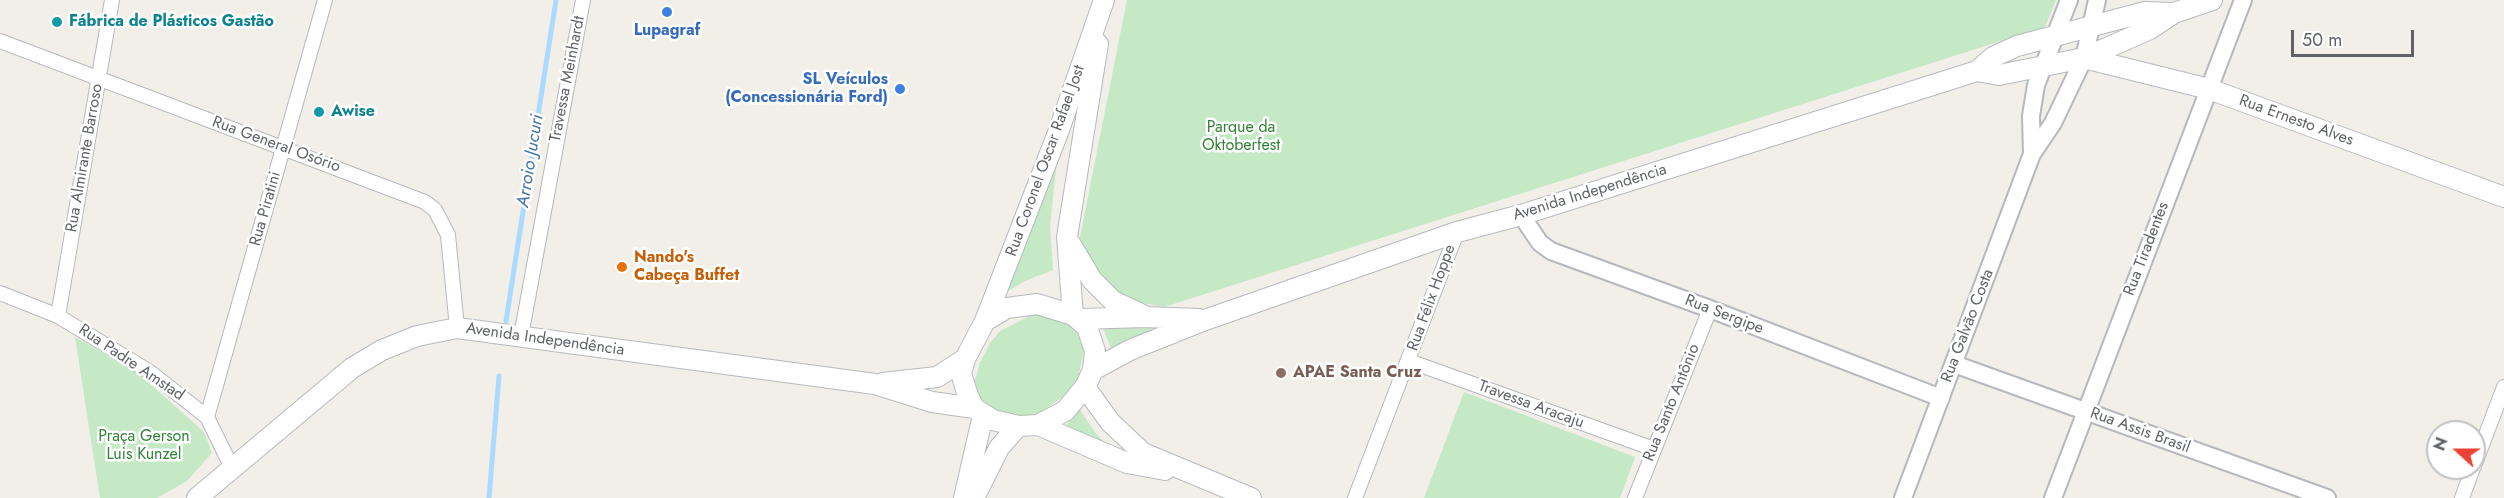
<!DOCTYPE html>
<meta charset="utf-8">
<style>
body{margin:0}
#map{position:relative;width:2504px;height:498px;overflow:hidden;background:#f1efe8;font-family:Jost,sans-serif}
canvas{display:block}
.north{position:absolute;left:2426px;top:420px;width:60px;height:60px;box-sizing:border-box;background:#fff;border:2px solid #bfc1c3;border-radius:50%;rotate:291deg;font-size:16px;font-weight:700;line-height:24px;text-align:center;color:#5f6368}
.north::after{content:'';display:block;margin:auto;width:21px;height:27px;background:#ea4335;clip-path:polygon(50% 0,100% 100%,50% 72%,0 100%)}
.scale{position:absolute;left:2291px;top:30px;width:123px;height:27px;box-sizing:border-box;border:3px solid #5f6368;border-top:0;padding-left:8px;font-size:18px;line-height:21px;white-space:nowrap;color:#5f6368;-webkit-text-stroke:4px #fff;paint-order:stroke}
</style>
<div id="map">
<canvas width="2504" height="498"></canvas>
<div class="north">N</div>
<div class="scale">50 m</div>
</div>
<script>
const ctx = document.querySelector('canvas').getContext('2d');
ctx.lineJoin = 'round';
function fillPath(path, color) { ctx.fillStyle = color; ctx.fill(path, 'evenodd'); }
const toPath = rows => new Path2D(rows.map(r => 'M' + r).join(''));
function trace(path, color, width, dash) { ctx.strokeStyle = color; ctx.lineWidth = width; ctx.lineCap = dash ? 'butt' : 'round'; ctx.setLineDash(dash || []); ctx.stroke(path); }
function drawText(font, color, halo, rows, align = 'center') {
  ctx.font = font + ' Jost,sans-serif'; ctx.lineWidth = 5; ctx.setLineDash([]); ctx.textBaseline = 'middle'; ctx.strokeStyle = halo; ctx.fillStyle = color; for (const [text, x, y, turn = 0] of rows) {
    ctx.save(); ctx.translate(x, y); ctx.rotate((+turn || 0) * Math.PI / 180); ctx.textAlign = isNaN(turn) ? turn : align; if (halo) ctx.strokeText(text, 0, 0); ctx.fillText(text, 0, 0); ctx.restore();
  }
}
const green = toPath([
 [1127,0,2056,0,2045,27,1164,307,1126,300,1102,282,1078,247],
 [1058,149,1050,227,1053,270,1025,281,1003,294],
 [1034,314,1063,317,1081,335,1085,345,1078,378,1066,395,1039,413,1025,418,1001,417,983,403,977,392,975,380,980,363,990,343,1000,331],
 [1100,321,1179,323,1111,348],
 [75,337,139,374,204,432,212,453,187,481,157,498,100,498],
 [1464,392,1635,457,1620,498,1424,498],
 [1078,407,1097,435,1109,446,1062,433]
]);
const stream = toPath([
 [506,321,556,0],
 [489,498,499,376]
]);
const minor = toPath([
 [0,41,425,202,435,210,448,235,457,328],
 [0,293,58,316,150,372,207,417,232,468],
 [58,316,112,0],
 [521,336,583,0],
 [1409,361,1654,449],
 [207,417,325,0],
 [2474,466,2504,387],
 [1355,498,1457,232],
 [1635,498,1710,309],
 [2462,498,2473,468]
]);
const tertiary = toPath([
 [2032,154,2031,116,2036,85,2069,0],
 [1521,215,1540,243,1551,251,1710,309,1941,398],
 [1954,364,2327,498],
 [1903,498,2032,154,2053,123,2084,58,2097,0],
 [2053,498,2243,0]
]);
const secondary = toPath([
 [2084,58,2209,89,2504,197],
 [1977,71,1999,75,2084,58,2150,29,2174,13,2212,0],
 [1070,243,1092,280,1113,301,1143,315],
 [1037,304,1073,315,1087,327,1095,351,1093,370,1085,387,1065,411,1038,425,1018,426,993,420,974,408,968,396,961,373,965,359,985,321,1007,308,1037,304],
 [1073,315,1067,237,1098,44],
 [1080,319,1145,317,1199,319],
 [985,321,1059,130,1104,0],
 [1093,370,1130,350,1205,320,1457,232,1521,215,1977,71,1993,57,2017,46,2145,12,2174,13],
 [883,383,937,377,965,359],
 [1085,387,1110,422,1143,453,1251,498],
 [1038,425,1127,463,1165,470],
 [197,498,352,368,382,350,417,336,457,328,875,384,932,402,974,408],
 [964,498,983,415],
 [974,498,999,448,1018,426]
]);
const markers = [
 [667,12,6,"#3f7fe0"],
 [57,22,6,"#0f9aa8"],
 [900,89,6,"#3f7fe0"],
 [319,112,6,"#0f9aa8"],
 [622,267,6,"#e8710a"],
 [1281,373,6,"#8d6e63"]
];
const cultureNames = [
 ["Fábrica de Plásticos Gastão",69,22],
 ["Awise",331,112]
];
const shopNames = [
 ["Lupagraf",667,31],
 ["SL Veículos",888,80,"right"],
 ["(Concessionária Ford)",888,98,"right"]
];
const streetNames = [
 ["Travessa Meinhardt",568,79,-79],
 ["Rua Ernesto Alves",2296,121,20],
 ["Rua General Osório",276,145,20],
 ["Rua Almirante Barroso",85,158,-80],
 ["Rua Coronel Oscar Rafael Jost",1046,161,-70],
 ["Avenida Independência",1590,193,-17],
 ["Rua Piratini",266,209,-74],
 ["Rua Tiradentes",2147,249,-69],
 ["Rua Félix Hoppe",1432,298,-70],
 ["Rua Sergipe",1724,315,21],
 ["Rua Galvão Costa",1968,326,-69],
 ["Avenida Independência",545,340,8],
 ["Rua Padre Amstad",131,363,34],
 ["Rua Santo Antônio",1672,403,-68],
 ["Travessa Aracaju",1531,405,20],
 ["Rua Assis Brasil",2140,431,20]
];
const parkNames = [
 ["Parque da",1241,128],
 ["Oktoberfest",1241,146],
 ["Praça Gerson",144,437],
 ["Luis Kunzel",144,455]
];
const foodNames = [
 ["Nando's",634,258],
 ["Cabeça Buffet",634,276]
];
const educationNames = [
 ["APAE Santa Cruz",1293,373]
];
const waterNames = [
 ["Arroio Jucuri",531,161,-81]
];
fillPath(green, '#c5e8c5');
trace(stream, '#aadaff', 5);
trace(minor, '#b5b8bc', 16);
trace(tertiary, '#b5b8bc', 20);
trace(secondary, '#b6babf', 22);
trace(minor, '#fff', 14);
trace(tertiary, '#fff', 16);
trace(secondary, '#fff', 20);
for (const [x, y, r, color] of markers) { const dot = new Path2D(); dot.arc(x, y, r, 0, 2 * Math.PI); ctx.fillStyle = color; ctx.fill(dot); trace(dot, '#fff', 2); }
drawText('bold 16px', '#0d838f', '#fff', cultureNames, 'left');
drawText('bold 16px', '#366cbe', '#fff', shopNames);
drawText('16px', '#5f6368', '#fff', streetNames);
drawText('16px', '#348238', '#fff', parkNames);
drawText('bold 16px', '#c56008', '#fff', foodNames, 'left');
drawText('bold 16px', '#785e54', '#fff', educationNames, 'left');
drawText('italic 18px', '#4174aa', '#fff', waterNames);
</script>
